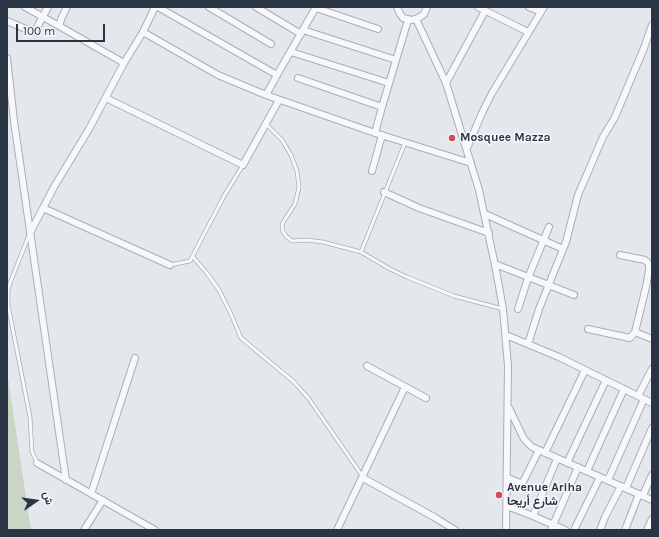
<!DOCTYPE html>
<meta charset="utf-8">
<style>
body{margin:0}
#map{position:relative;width:659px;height:537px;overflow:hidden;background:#e4e7ec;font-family:Karla,Vazirmatn,sans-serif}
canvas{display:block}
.frame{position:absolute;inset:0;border:8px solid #2b3445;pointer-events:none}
.north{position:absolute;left:16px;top:481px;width:40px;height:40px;-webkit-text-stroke:3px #f4f6f9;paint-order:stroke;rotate:77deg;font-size:11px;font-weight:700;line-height:16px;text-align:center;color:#2b3445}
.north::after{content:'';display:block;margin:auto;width:14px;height:18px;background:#2b3445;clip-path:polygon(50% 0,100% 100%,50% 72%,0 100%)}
.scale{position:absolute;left:16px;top:24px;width:89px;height:18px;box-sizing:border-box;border:2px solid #2b3445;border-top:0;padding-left:5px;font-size:12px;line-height:14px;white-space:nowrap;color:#2b3445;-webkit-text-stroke:3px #f4f6f9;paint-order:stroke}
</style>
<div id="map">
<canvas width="659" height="537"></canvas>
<div class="frame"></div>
<div class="north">ش</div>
<div class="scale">100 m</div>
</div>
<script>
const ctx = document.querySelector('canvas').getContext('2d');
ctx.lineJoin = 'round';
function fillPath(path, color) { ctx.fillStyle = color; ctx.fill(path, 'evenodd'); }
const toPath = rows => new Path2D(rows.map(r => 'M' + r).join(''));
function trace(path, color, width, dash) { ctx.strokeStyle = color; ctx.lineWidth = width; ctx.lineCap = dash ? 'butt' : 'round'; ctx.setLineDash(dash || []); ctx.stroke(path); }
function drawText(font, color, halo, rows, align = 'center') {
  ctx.font = font + ' Karla,Vazirmatn,sans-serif'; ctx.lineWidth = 3; ctx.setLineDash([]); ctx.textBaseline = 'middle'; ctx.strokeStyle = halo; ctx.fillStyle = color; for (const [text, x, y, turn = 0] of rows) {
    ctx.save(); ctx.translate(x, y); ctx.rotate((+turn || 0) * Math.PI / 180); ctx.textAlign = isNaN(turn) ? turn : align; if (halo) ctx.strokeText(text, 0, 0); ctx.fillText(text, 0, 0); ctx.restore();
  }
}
const green = toPath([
 [7,372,31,530,7,530]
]);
const lane = toPath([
 [266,124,282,140,291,155,297,171,299,187,295,204,282,224,283,232,287,237,292,241,307,240,323,242,361,252,390,269,407,277,454,296,503,309],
 [29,235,10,283,8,291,8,305,30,417,32,452,37,462],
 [361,252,405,143],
 [193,257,206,272,219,290,231,314,241,338,294,382,309,399,363,477],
 [170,265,190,261,224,196,243,165]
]);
const street = toPath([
 [25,7,59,26],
 [67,7,62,17,59,26,124,63],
 [158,7,277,75,266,95],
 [209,7,271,44],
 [256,7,301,34],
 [397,7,400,14,403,18,412,20,420,17,424,14,427,7],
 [478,7,528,32],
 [529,7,541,12],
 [316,8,378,29],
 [416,19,446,83,479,190,496,270,503,309,508,366,506,530],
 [7,21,33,32,35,31,48,7],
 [303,30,396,60],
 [143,32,218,75,266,95,375,133,471,163],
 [291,52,389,83],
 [7,58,14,121,66,480],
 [277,75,316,7],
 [298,78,382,107],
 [446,83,485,11],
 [106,98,243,165,279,100],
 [375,133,382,107,408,20],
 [467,148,482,113,492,93,544,7],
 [372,171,382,135],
 [384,192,419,208,489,233],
 [43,208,170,265],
 [485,214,563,249],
 [30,233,54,187,89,129,124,63,143,32,155,7],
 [495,264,574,295],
 [518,309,528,278,549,227],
 [588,329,630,338,635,332,646,287,649,270,649,264,645,260,620,255],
 [635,332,652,339],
 [506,335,559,357,652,403],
 [528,344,539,309,566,242,578,195,603,137,615,117,644,48,652,25],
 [367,366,426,398],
 [638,396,652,369],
 [509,408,524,439,532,447,652,500],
 [545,453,585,370],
 [37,463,155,530],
 [567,463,606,380],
 [587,471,624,389],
 [363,478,434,517,455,530],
 [508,478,520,483,523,482,539,450],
 [608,480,644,399],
 [626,488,652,428],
 [91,494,135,358],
 [643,495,652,475],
 [507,506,533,516,565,530],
 [533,516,557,459],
 [84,530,103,500],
 [337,530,405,387],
 [551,530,578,467],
 [574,530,600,477],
 [600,530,605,517,621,486],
 [625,530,639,494],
 [647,530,652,519]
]);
const markers = [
 [452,138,4,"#d1495b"],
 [499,495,4,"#d1495b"]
];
const poiNames = [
 ["Mosquee Mazza",460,138],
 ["Avenue Ariha",507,488],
 ["شارع أريحا",507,502]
];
fillPath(green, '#c9d6c5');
trace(lane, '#a9aeb7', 4.5);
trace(street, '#a9aeb7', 8);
trace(lane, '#f7f8fa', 3);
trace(street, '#f7f8fa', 6);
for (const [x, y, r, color] of markers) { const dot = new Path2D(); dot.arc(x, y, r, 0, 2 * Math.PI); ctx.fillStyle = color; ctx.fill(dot); trace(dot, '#f4f6f9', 1.5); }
drawText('bold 12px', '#2b3445', '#f4f6f9', poiNames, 'left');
</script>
